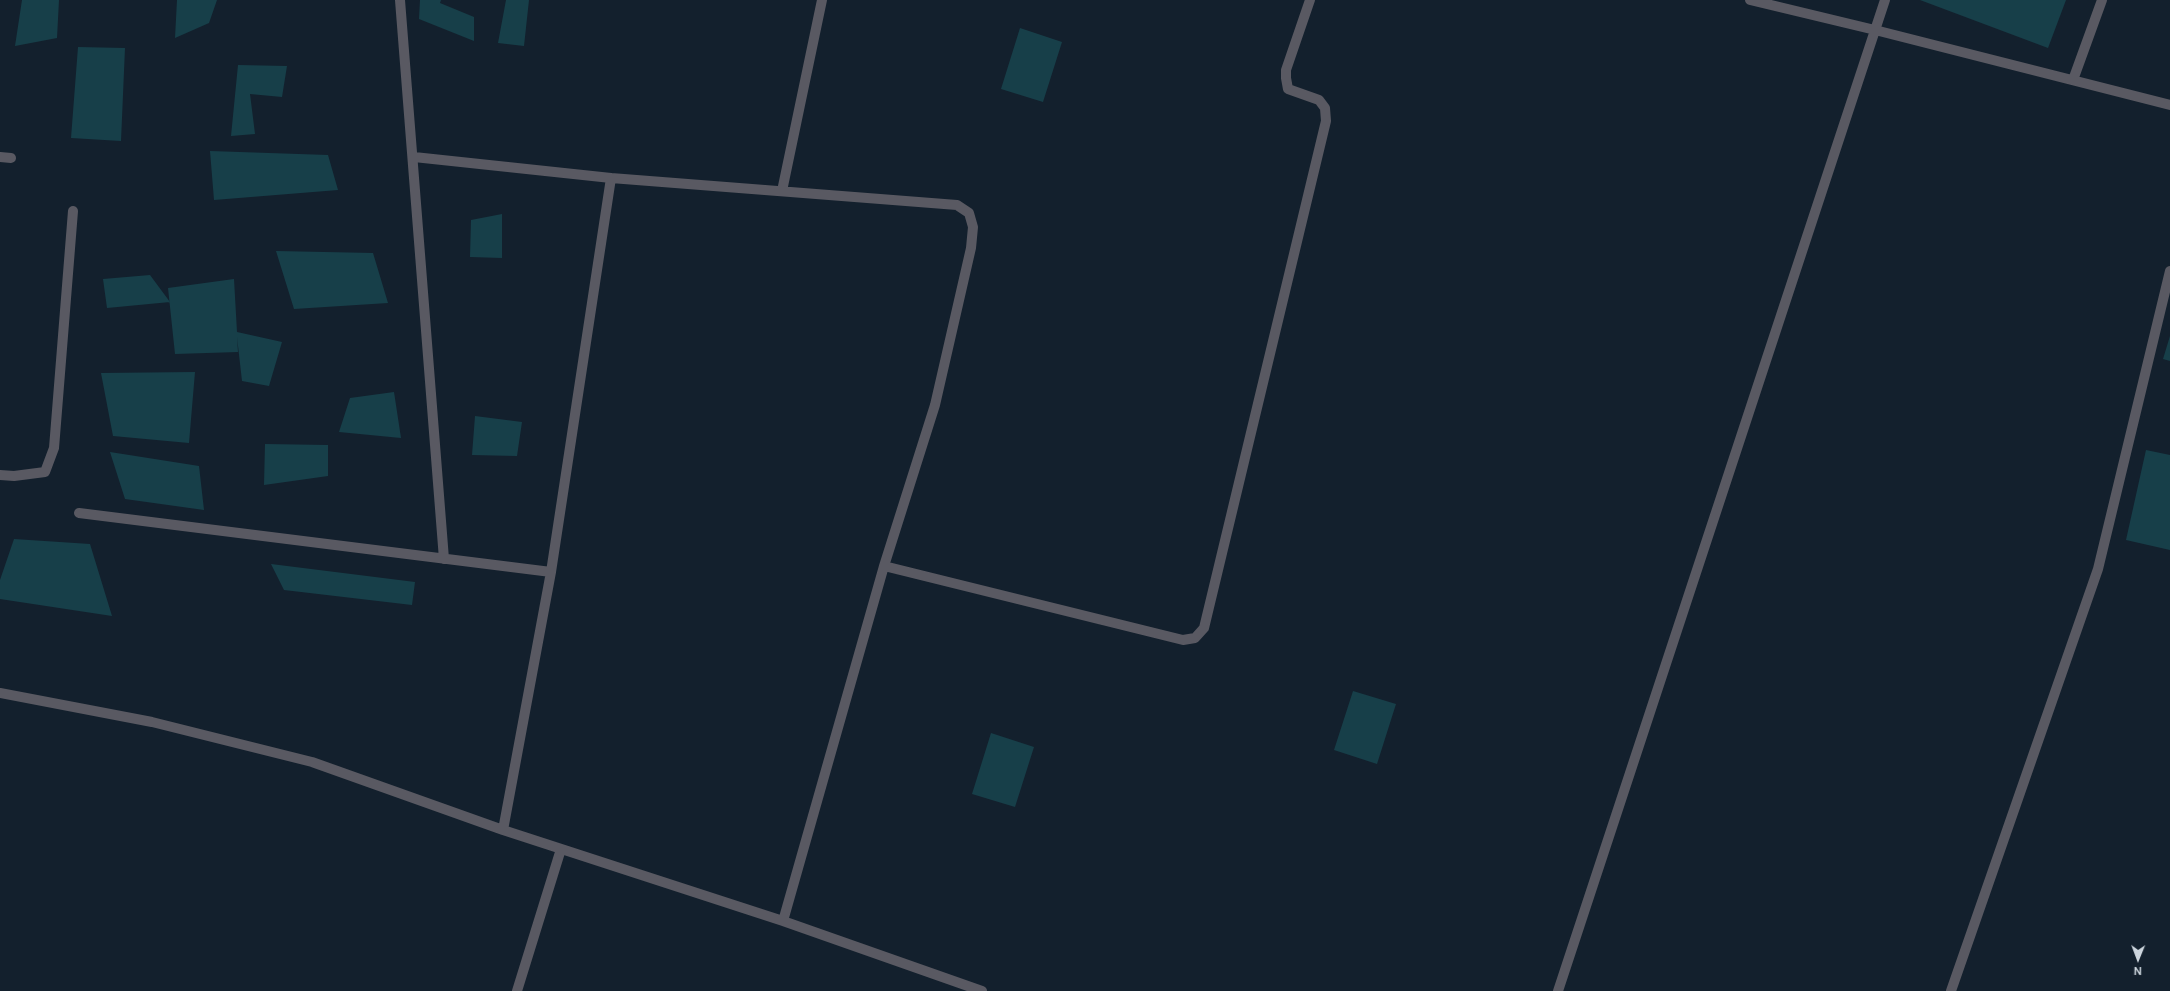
<!DOCTYPE html>
<style>
body{margin:0}
#map{position:relative;width:2170px;height:991px;overflow:hidden;background:#13202d;font-family:"DM Sans",sans-serif}
canvas{display:block}
.north{position:absolute;left:2118px;top:939px;width:40px;height:40px;-webkit-text-stroke:3px #13202d;paint-order:stroke;rotate:181deg;font-size:11px;font-weight:700;line-height:16px;text-align:center;color:#ccd5dd}
.north::after{content:'';display:block;margin:auto;width:14px;height:18px;background:#ccd5dd;clip-path:polygon(50% 0,100% 100%,50% 72%,0 100%)}
</style>
<div id="map">
<canvas width="2170" height="991"></canvas>
<div class="north">N</div>
</div>
<script>
const ctx = document.querySelector('canvas').getContext('2d');
ctx.lineJoin = 'round';
function fillPath(path, color) { ctx.fillStyle = color; ctx.fill(path, 'evenodd'); }
const toPath = rows => new Path2D(rows.map(r => 'M' + r).join(''));
function trace(path, color, width, dash) { ctx.strokeStyle = color; ctx.lineWidth = width; ctx.lineCap = dash ? 'butt' : 'round'; ctx.setLineDash(dash || []); ctx.stroke(path); }
const building = toPath([
 [22,0,59,0,57,38,15,46],
 [177,0,217,0,209,23,175,38],
 [420,0,441,0,440,3,474,17,474,41,419,19],
 [506,0,529,0,524,46,498,43],
 [1920,0,2066,0,2048,48],
 [1020,28,1062,42,1043,102,1001,89],
 [78,47,125,48,121,141,71,138],
 [238,65,287,66,282,97,250,94,255,134,231,136],
 [210,151,328,155,338,190,214,200],
 [502,214,502,258,470,257,471,220],
 [276,251,373,253,388,303,294,309],
 [150,275,170,302,107,308,103,279],
 [234,279,237,332,282,342,269,386,242,381,237,337,238,352,175,354,168,288],
 [2170,336,2170,361,2163,359],
 [195,372,189,443,113,436,101,373],
 [394,392,401,438,339,432,350,398],
 [475,416,522,422,517,456,472,455],
 [265,444,328,445,328,476,264,485],
 [2146,450,2170,455,2170,550,2126,540],
 [110,452,199,466,204,510,125,499],
 [14,539,90,544,112,616,0,599,0,580],
 [271,564,415,582,412,605,284,590],
 [1353,691,1396,704,1377,764,1334,750],
 [991,733,1034,747,1015,807,972,794]
]);
const minor = toPath([
 [400,0,444,559],
 [1750,0,1875,30,2170,105],
 [2073,80,2102,0],
 [0,157,11,158],
 [414,157,611,178,957,205,969,213,973,227,971,248,935,405,884,566,783,921],
 [782,191,822,0],
 [0,475,14,476,45,472,54,448,73,211],
 [79,513,551,572],
 [884,566,1183,640,1195,638,1204,628,1326,121,1325,108,1319,100,1288,89,1286,78,1286,70,1310,0],
 [0,693,152,722,312,762,503,830,783,921,982,991],
 [503,830,551,572,611,178],
 [517,991,561,849],
 [1558,991,1885,0],
 [1951,991,2098,569,2170,271]
]);
fillPath(building, '#173f49');
trace(minor, '#595962', 10);
</script>
